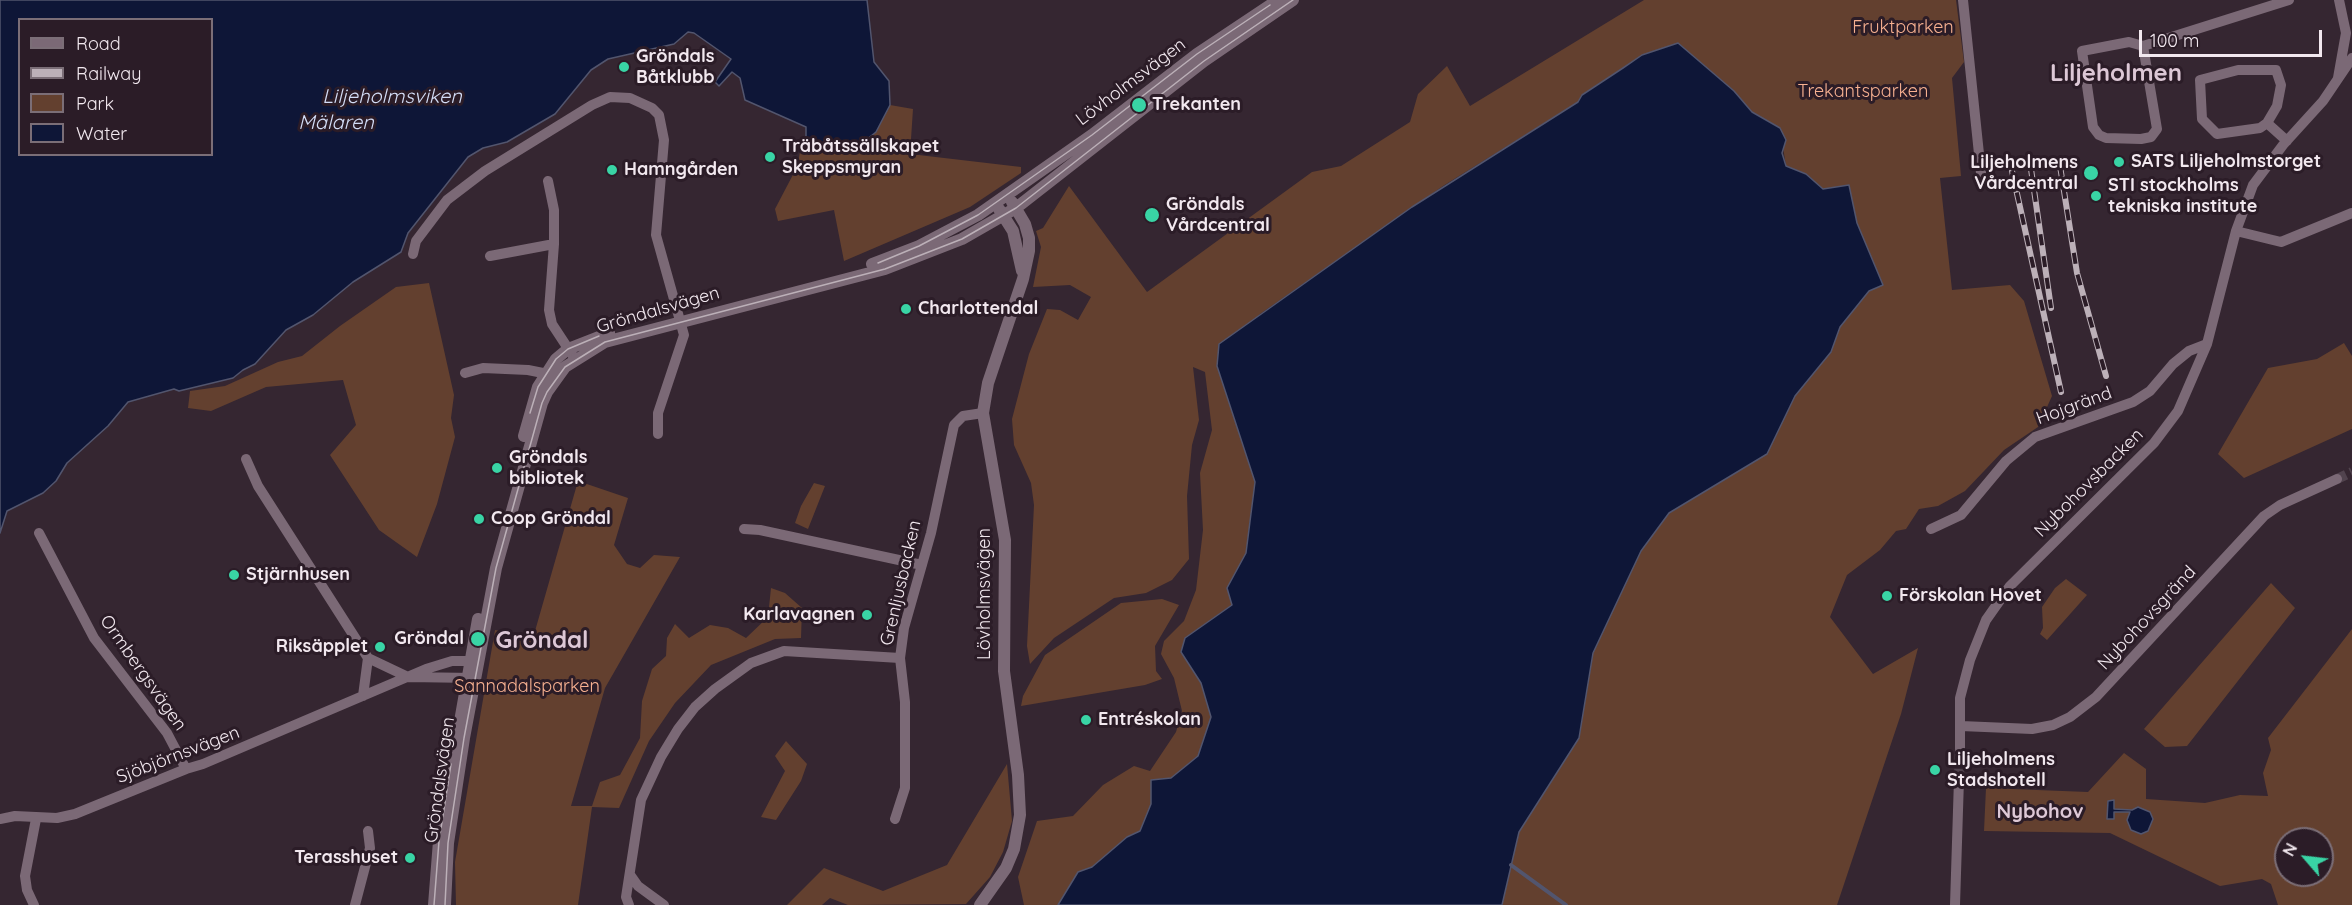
<!DOCTYPE html>
<meta charset="utf-8">
<style>
body{margin:0}
#map{position:relative;width:2352px;height:905px;overflow:hidden;background:#352631;font-family:Quicksand,sans-serif}
canvas{display:block}
.legend{position:absolute;left:18px;top:18px;width:195px;height:138px;box-sizing:border-box;background:#2b1c27;border:2px solid #7b6e77;margin:0;padding:8px 10px;list-style:none;font-size:18px;color:#f2e8ef}
.legend li{display:flex;align-items:center;gap:12px;height:30px}
.legend b{width:30px;border:2px solid #7b6e77}
.north{position:absolute;left:2274px;top:827px;width:60px;height:60px;box-sizing:border-box;background:#2b1c27;border:2px solid #7b6e77;border-radius:50%;rotate:298deg;font-size:16px;font-weight:700;line-height:24px;text-align:center;color:#f2e8ef}
.north::after{content:'';display:block;margin:auto;width:21px;height:27px;background:#39d4a5;clip-path:polygon(50% 0,100% 100%,50% 72%,0 100%)}
.scale{position:absolute;left:2139px;top:30px;width:183px;height:27px;box-sizing:border-box;border:3px solid #f2e8ef;border-top:0;padding-left:8px;font-size:18px;line-height:21px;white-space:nowrap;color:#f2e8ef;-webkit-text-stroke:4px #2b1c27;paint-order:stroke}
</style>
<div id="map">
<canvas width="2352" height="905"></canvas>
<ul class="legend">
<li><b style="height:8px;background:#7b6976"></b>Road</li>
<li><b style="height:8px;background:#bcb0b8"></b>Railway</li>
<li><b style="height:16px;background:#63402f"></b>Park</li>
<li><b style="height:16px;background:#0e1637"></b>Water</li>
</ul>
<div class="north">N</div>
<div class="scale">100 m</div>
</div>
<script>
const ctx = document.querySelector('canvas').getContext('2d');
ctx.lineJoin = 'round';
function fillPath(path, color) { ctx.fillStyle = color; ctx.fill(path, 'evenodd'); }
const toPath = rows => new Path2D(rows.map(r => 'M' + r).join(''));
function trace(path, color, width, dash) { ctx.strokeStyle = color; ctx.lineWidth = width; ctx.lineCap = dash ? 'butt' : 'round'; ctx.setLineDash(dash || []); ctx.stroke(path); }
function drawText(font, color, halo, rows, align = 'center') {
  ctx.font = font + ' Quicksand,sans-serif'; ctx.lineWidth = 6; ctx.setLineDash([]); ctx.textBaseline = 'middle'; ctx.strokeStyle = halo; ctx.fillStyle = color; for (const [text, x, y, turn = 0] of rows) {
    ctx.save(); ctx.translate(x, y); ctx.rotate((+turn || 0) * Math.PI / 180); ctx.textAlign = isNaN(turn) ? turn : align; if (halo) ctx.strokeText(text, 0, 0); ctx.fillText(text, 0, 0); ctx.restore();
  }
}
const green = toPath([
 [1644,0,1956,0,1964,62,1952,78,1961,176,1940,178,1952,290,2010,285,2024,301,2052,396,2038,427,2004,450,1965,491,1938,506,1919,509,1906,529,1896,531,1880,550,1847,575,1830,617,1873,674,1918,648,1901,714,1837,905,1502,905,1519,832,1579,738,1593,653,1641,551,1669,513,1767,454,1795,396,1831,352,1840,327,1869,291,1883,285,1857,223,1849,185,1823,189,1806,174,1786,166,1780,128,1752,112,1734,91,1678,43,1642,55,1582,95,1578,102,1443,186,1260,314,1217,366,1255,482,1246,553,1228,588,1232,605,1185,638,1181,652,1201,683,1211,717,1198,756,1171,778,1151,780,1151,804,1140,831,1127,837,1092,867,1078,872,1058,905,1024,905,1018,877,1037,821,1073,816,1103,785,1134,766,1150,771,1176,732,1182,711,1174,678,1161,654,1164,641,1184,621,1196,590,1203,530,1200,473,1212,430,1205,372,1193,367,1199,420,1192,445,1187,496,1189,559,1172,580,1146,593,1114,598,1054,638,1030,664,1027,646,1034,505,1031,483,1014,445,1012,419,1029,354,1047,309,1060,310,1078,320,1091,297,1070,285,1033,287,1041,247,1036,231,1043,228,1069,186,1147,292,1312,172,1341,166,1410,122,1418,94,1447,66,1470,106],
 [890,105,913,109,910,154,1021,167,1021,173,970,207,844,261,834,210,778,221,775,209,797,167,801,147,812,144,818,149,857,148,876,132],
 [429,283,454,395,451,418,455,437,437,504,417,557,379,530,330,455,356,425,343,380,266,387,211,411,188,408,190,391,225,386,278,362,302,356,340,326,396,287],
 [2344,343,2352,356,2352,429,2244,478,2218,454,2268,368,2317,359],
 [578,481,628,498,614,545,627,564,640,568,654,555,680,557,605,688,571,806,592,806,600,782,620,775,640,738,642,701,652,669,666,656,667,638,675,624,689,638,710,625,728,628,746,638,768,617,771,588,785,593,802,608,801,638,775,639,711,665,675,703,649,741,619,808,592,807,578,905,456,905,455,862,495,630,533,638],
 [814,483,825,486,808,529,795,523,801,506],
 [2066,579,2087,595,2047,640,2040,634,2043,628,2042,607,2055,588],
 [2271,583,2295,608,2187,746,2165,747,2144,729],
 [1162,599,1179,605,1155,646,1156,671,1162,679,1145,685,1021,706,1023,696,1045,655,1121,603],
 [2352,629,2352,905,2278,905,2271,884,2262,879,2220,886,2110,833,1984,831,1986,788,2088,792,2124,753,2146,769,2146,799,2205,803,2240,795,2268,796,2263,773,2271,750,2268,738],
 [2286,839,2322,839,2322,875,2286,875],
 [786,741,807,764,801,781,776,820,761,817,785,771,775,756],
 [1007,764,1012,821,1003,852,990,877,966,904,848,905,830,898,822,905,787,905,824,868,883,891,947,865]
]);
const water = toPath([
 [0,0,867,0,874,62,889,81,890,105,876,132,856,148,818,149,812,144,806,144,806,127,745,100,740,78,732,72,719,86,715,82,731,59,694,33,688,32,674,44,608,59,591,70,555,114,507,142,483,148,468,157,408,233,401,252,353,282,313,315,286,330,255,364,243,370,233,378,179,391,174,389,128,402,108,426,67,463,56,481,43,493,7,511,0,533,0,0],
 [20,20,212,20,212,154,20,154,20,20],
 [1678,43,1734,91,1752,112,1780,128,1786,140,1782,153,1786,166,1806,174,1823,189,1849,185,1857,223,1883,285,1869,291,1840,327,1831,352,1795,396,1767,454,1669,513,1641,551,1593,653,1579,738,1519,832,1502,905,1058,905,1078,872,1092,867,1127,837,1140,831,1151,804,1151,780,1171,778,1198,756,1211,717,1201,683,1181,652,1185,638,1232,605,1227,588,1246,553,1255,482,1217,366,1219,344,1412,207,1578,102,1582,95,1623,68,1642,55,1678,43],
 [2114,800,2114,809,2132,810,2138,807,2150,812,2153,819,2148,831,2141,834,2131,830,2127,820,2130,812,2114,812,2114,819,2107,819,2108,801,2114,800]
]);
const stream = toPath([
 [1511,865,1566,905]
]);
const minorTunnel = toPath([
 [2337,479,2352,472],
 [1959,779,1960,749]
]);
const minor = toPath([
 [1963,0,1981,173],
 [2143,46,2157,129,2151,137,2141,139,2106,138,2099,135,2093,127,2082,51,2129,42,2143,46,2289,0],
 [2338,78,2346,33,2339,0],
 [2267,123,2277,106,2281,85,2276,70,2238,70,2200,80,2202,119,2217,134,2260,128,2267,123,2287,141],
 [548,181,554,210,554,244,549,310,552,324,573,356],
 [2236,231,2281,242,2352,213],
 [413,254,416,241,447,200,485,171,592,105,610,97,630,98,652,108,659,115,664,140,656,235,684,335,658,413,658,434],
 [490,256,554,244],
 [465,373,483,368,528,370,553,375],
 [246,459,258,486,368,658,408,677,474,678],
 [744,529,760,530,922,565],
 [1931,529,1961,515,2006,461,2035,437,2133,402,2150,391,2173,364,2189,351,2207,344],
 [39,533,94,638,167,733,186,769],
 [363,696,368,658],
 [1961,726,2032,729,2053,725,2070,717,2096,697,2264,516,2280,505,2337,479],
 [1960,749,1960,698,1970,660,1986,620,2010,586,2154,443,2178,411,2207,344,2236,231,2253,185,2283,145,2323,101,2352,58],
 [0,819,15,816,57,818,75,814,186,769,203,764,426,669,452,661,478,661],
 [895,819,905,788,905,702,900,658,904,628,931,533,954,425,963,416,983,413],
 [631,876,638,886,664,905],
 [34,905,27,890,25,876,36,819],
 [355,905,370,848,368,831],
 [629,905,626,897,641,800,661,757,678,729,695,707,715,689,751,663,784,651,900,658],
 [1955,905,1959,779]
]);
const tertiary = toPath([
 [999,209,1013,231,1022,271],
 [872,264,919,246,978,215,1092,135,1197,54,1278,0],
 [524,436,538,387,556,359,568,349,609,333],
 [434,905,439,841,478,619],
 [445,905,448,843,464,738,496,568,542,403,547,392,565,367,605,342,885,269,962,239,1016,208,1204,61,1293,0],
 [980,905,1006,868,1014,849,1020,815,1018,775,1004,671,1005,540,983,413,988,383,1023,279,1029,251,1029,238,1025,224,1012,202]
]);
const tram = toPath([
 [878,263,919,246,978,215,1092,135,1197,54,1270,5],
 [530,413,538,387,556,359,568,349,599,336],
 [434,905,439,841,451,764],
 [445,905,448,843,464,738,496,568,542,403,547,392,565,367,605,342,885,269,962,239,1016,208,1204,61,1293,0]
]);
const rail = toPath([
 [2060,166,2077,273,2106,376],
 [2031,169,2051,308],
 [2012,171,2061,392]
]);
const markers = [
 [624,67,6,"#39d4a5"],
 [1139,105,8,"#39d4a5"],
 [770,157,6,"#39d4a5"],
 [2119,162,6,"#39d4a5"],
 [612,170,6,"#39d4a5"],
 [2091,173,8,"#39d4a5"],
 [2096,196,6,"#39d4a5"],
 [1152,215,8,"#39d4a5"],
 [906,309,6,"#39d4a5"],
 [497,468,6,"#39d4a5"],
 [479,519,6,"#39d4a5"],
 [234,575,6,"#39d4a5"],
 [1887,596,6,"#39d4a5"],
 [867,615,6,"#39d4a5"],
 [478,639,8,"#39d4a5"],
 [380,647,6,"#39d4a5"],
 [1086,720,6,"#39d4a5"],
 [1935,770,6,"#39d4a5"],
 [410,858,6,"#39d4a5"]
];
const parkNames = [
 ["Fruktparken",1903,28],
 ["Trekantsparken",1863,92],
 ["Sannadalsparken",527,687]
];
const poiNames = [
 ["Gröndals",636,57],
 ["Båtklubb",636,78],
 ["Trekanten",1152,105],
 ["Träbåtssällskapet",782,147],
 ["Skeppsmyran",782,168],
 ["SATS Liljeholmstorget",2131,162],
 ["Liljeholmens",2078,163,"right"],
 ["Vårdcentral",2078,184,"right"],
 ["Hamngården",624,170],
 ["STI stockholms",2108,186],
 ["tekniska institute",2108,207],
 ["Gröndals",1166,205],
 ["Vårdcentral",1166,226],
 ["Charlottendal",918,309],
 ["Gröndals",509,458],
 ["bibliotek",509,479],
 ["Coop Gröndal",491,519],
 ["Stjärnhusen",246,575],
 ["Förskolan Hovet",1899,596],
 ["Karlavagnen",855,615,"right"],
 ["Gröndal",464,639,"right"],
 ["Riksäpplet",368,647,"right"],
 ["Entréskolan",1098,720],
 ["Liljeholmens",1947,760],
 ["Stadshotell",1947,781],
 ["Terasshuset",398,858,"right"]
];
const streetNames = [
 ["Lövholmsvägen",1131,82,-37],
 ["Gröndalsvägen",658,310,-16],
 ["Hojgränd",2074,406,-20],
 ["Nybohovsbacken",2089,483,-45],
 ["Grenljusbacken",901,583,-77],
 ["Lövholmsvägen",985,594,-90],
 ["Nybohovsgränd",2147,618,-47],
 ["Ormbergsvägen",143,673,55],
 ["Sjöbjörnsvägen",178,755,-21],
 ["Gröndalsvägen",440,780,-82]
];
const waterNames = [
 ["Liljeholmsviken",392,97],
 ["Mälaren",336,123]
];
const neighbourhoodNames = [
 ["Nybohov",2040,812]
];
const districtNames = [
 ["Liljeholmen",2116,74],
 ["Gröndal",542,641]
];
fillPath(green, '#63402f');
fillPath(water, '#0e1637');
trace(water, '#52556e', 1.5);
trace(stream, '#52556e', 4);
trace(minorTunnel, '#51434e', 10, [10, 5]);
trace(minor, '#7b6976', 10);
trace(tertiary, '#7b6976', 12);
trace(tram, '#bcb0b8', 1.5);
trace(rail, '#bcb0b8', 6);
trace(rail, '#2b1c27', 4, [11]);
for (const [x, y, r, color] of markers) { const dot = new Path2D(); dot.arc(x, y, r, 0, 2 * Math.PI); ctx.fillStyle = color; ctx.fill(dot); trace(dot, '#2b1c27', 2); }
drawText('18px', '#f8b191', '#2b1c27', parkNames);
drawText('bold 18px', '#f2e8ef', '#2b1c27', poiNames, 'left');
drawText('18px', '#f2e8ef', '#2b1c27', streetNames);
drawText('italic 20px', '#d3ddf7', '#2b1c27', waterNames);
drawText('bold 20px', '#ddc8d6', '#2b1c27', neighbourhoodNames);
drawText('bold 24px', '#ddc8d6', '#2b1c27', districtNames);
</script>
